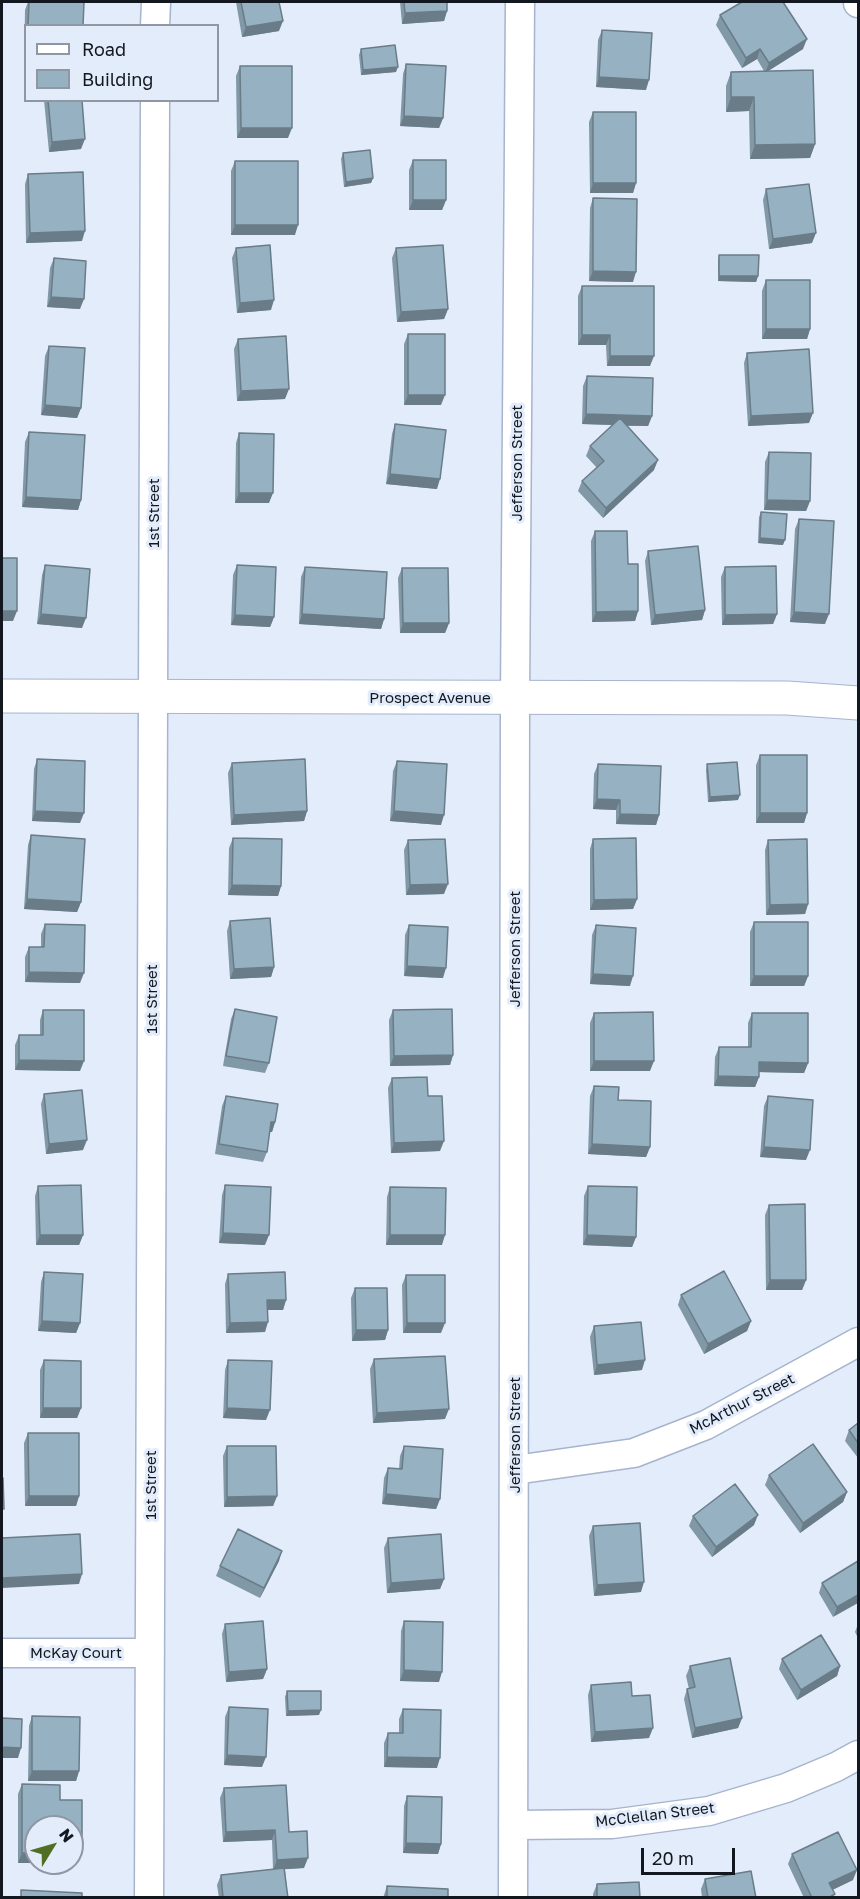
<!DOCTYPE html>
<style>
body{margin:0}
#map{position:relative;width:860px;height:1899px;overflow:hidden;background:#e3ecfb;font-family:"Golos Text",sans-serif}
canvas{display:block}
.frame{position:absolute;inset:0;border:3px solid #131820;pointer-events:none}
.legend{position:absolute;left:24px;top:24px;width:195px;height:78px;box-sizing:border-box;background:#e3ecfb;border:2px solid #9097a3;margin:0;padding:8px 10px;list-style:none;font-size:18px;color:#131820}
.legend li{display:flex;align-items:center;gap:12px;height:30px}
.legend b{width:30px;border:2px solid #9097a3}
.north{position:absolute;left:24px;top:1815px;width:60px;height:60px;box-sizing:border-box;background:#e3ecfb;border:2px solid #9097a3;border-radius:50%;rotate:53deg;font-size:16px;font-weight:700;line-height:24px;text-align:center;color:#131820}
.north::after{content:'';display:block;margin:auto;width:21px;height:27px;background:#506e24;clip-path:polygon(50% 0,100% 100%,50% 72%,0 100%)}
.scale{position:absolute;left:641px;top:1848px;width:94px;height:27px;box-sizing:border-box;border:3px solid #131820;border-top:0;padding-left:8px;font-size:18px;line-height:21px;white-space:nowrap;color:#131820;-webkit-text-stroke:4px #e3ecfb;paint-order:stroke}
</style>
<div id="map">
<canvas width="860" height="1899"></canvas>
<div class="frame"></div>
<ul class="legend">
<li><b style="height:8px;background:#fff"></b>Road</li>
<li><b style="height:16px;background:#96b1c2"></b>Building</li>
</ul>
<div class="north">N</div>
<div class="scale">20 m</div>
</div>
<script>
const ctx = document.querySelector('canvas').getContext('2d');
ctx.lineJoin = 'round';
const toPath = rows => new Path2D(rows.map(r => 'M' + r).join(''));
function trace(path, color, width, dash) { ctx.strokeStyle = color; ctx.lineWidth = width; ctx.lineCap = dash ? 'butt' : 'round'; ctx.setLineDash(dash || []); ctx.stroke(path); }
function fillPath(path, color) { ctx.fillStyle = color; ctx.fill(path, 'evenodd'); }
function drawText(font, color, halo, rows, align = 'center') {
  ctx.font = font + ' "Golos Text",sans-serif'; ctx.lineWidth = 6; ctx.setLineDash([]); ctx.textBaseline = 'middle'; ctx.strokeStyle = halo; ctx.fillStyle = color; for (const [text, x, y, turn = 0] of rows) {
    ctx.save(); ctx.translate(x, y); ctx.rotate((+turn || 0) * Math.PI / 180); ctx.textAlign = isNaN(turn) ? turn : align; if (halo) ctx.strokeText(text, 0, 0); ctx.fillText(text, 0, 0); ctx.restore();
  }
}
const street = toPath([
 [858,2,858,3],
 [155,26,156,2],
 [515,1470,634,1453,706,1425,858,1342],
 [2,1653,150,1653],
 [513,1825,612,1824,709,1811,786,1788,836,1767,858,1755],
 [149,1898,155,100],
 [513,1898,515,698,520,2]
]);
const secondary = toPath([
 [2,696,787,698,858,703]
]);
const wall = toPath([
 [28,2,83,26,26,26,26,73,24,73,25,10],
 [236,2,279,2,279,31,242,37],
 [400,2,447,2,447,11,444,21,402,24],
 [720,15,803,49,768,71,815,144,810,158,750,159,749,111,726,112,726,86,731,72,764,71,757,59,742,68,716,25],
 [602,30,646,90,596,87,598,40],
 [361,49,396,72,361,75,359,55],
 [406,64,443,118,439,128,400,126,403,74],
 [240,66,288,138,237,138,236,76],
 [44,100,82,100,81,149,49,152],
 [593,112,636,183,633,193,590,193,589,122],
 [343,153,373,178,371,183,344,187,341,159],
 [413,160,446,200,442,210,409,210,409,170],
 [235,161,295,235,231,235,231,171],
 [28,174,82,241,26,243,25,184],
 [766,189,812,243,769,249,763,200],
 [593,198,633,282,589,281,590,208],
 [236,248,271,310,237,313,232,258],
 [396,248,448,309,444,319,397,322,392,258],
 [719,255,758,276,756,282,718,281,718,260],
 [54,258,80,309,47,307,50,268],
 [766,280,810,329,807,339,762,339,762,291],
 [582,286,650,366,607,366,606,345,578,345,578,296],
 [408,334,441,405,404,405,404,344],
 [238,339,285,399,237,401,234,349],
 [49,346,81,408,77,418,41,415,45,356],
 [747,353,809,423,748,426,744,363],
 [587,376,652,416,648,426,627,426,654,470,603,518,578,491,582,481,597,468,586,456,590,446,612,425,582,424,583,386],
 [395,424,437,489,386,484,392,434],
 [29,432,81,500,78,510,22,507,25,442],
 [239,433,269,503,235,503,236,443],
 [769,452,810,501,806,511,764,510,765,462],
 [761,512,783,545,758,543,759,517],
 [799,519,825,624,790,622,795,529],
 [595,531,628,564,638,611,635,621,592,622,591,541],
 [648,551,705,610,702,620,651,625,645,561],
 [45,565,82,628,37,624,42,575],
 [237,565,274,617,270,627,231,625,233,575],
 [305,567,384,619,381,629,299,624,301,577],
 [725,567,777,614,773,624,722,625,721,577],
 [402,568,449,623,445,633,400,633,398,578],
 [760,755,807,813,804,823,756,823,756,765],
 [37,759,80,823,32,821,34,769],
 [397,761,441,825,390,821,393,771],
 [232,763,307,811,304,821,231,825,228,773],
 [598,764,659,815,656,825,616,824,616,810,593,809,594,774],
 [707,764,738,800,708,802,706,770],
 [31,835,81,902,77,912,24,909,28,845],
 [233,838,281,886,278,896,228,895,229,848],
 [593,839,637,899,633,909,590,910,590,849],
 [408,840,444,894,406,895,404,850],
 [768,840,808,904,805,914,766,915,765,850],
 [230,921,274,967,271,977,230,979,227,931],
 [754,922,808,976,804,986,750,986,750,932],
 [45,924,80,983,25,982,25,957,29,947,41,947,41,934],
 [409,925,443,978,404,976,405,935],
 [596,925,630,986,590,984,592,935],
 [235,1009,269,1063,265,1073,223,1066,231,1019],
 [43,1010,80,1071,15,1070,15,1045,19,1035,40,1035,40,1020],
 [393,1010,453,1055,450,1065,390,1066,389,1020],
 [594,1013,650,1071,590,1071,590,1023],
 [752,1013,808,1063,804,1073,759,1072,759,1077,755,1087,714,1086,715,1057,719,1047,748,1047,748,1023],
 [392,1078,428,1096,440,1151,391,1153,388,1088],
 [594,1086,618,1100,650,1147,646,1157,588,1154,590,1096],
 [44,1094,83,1150,46,1154,41,1104],
 [226,1096,275,1122,272,1132,269,1132,267,1152,263,1162,215,1154,222,1106],
 [768,1096,806,1160,760,1157,764,1106],
 [225,1185,265,1245,219,1243,222,1195],
 [38,1186,83,1235,79,1245,36,1245,35,1196],
 [588,1186,636,1237,632,1247,583,1245,584,1196],
 [390,1187,442,1245,386,1245,387,1197],
 [769,1205,806,1280,802,1290,766,1290,765,1215],
 [44,1272,80,1323,76,1333,38,1331,41,1282],
 [228,1274,286,1300,283,1310,268,1310,265,1332,226,1333,225,1284],
 [406,1275,441,1333,403,1333,402,1285],
 [355,1288,388,1330,385,1340,352,1341,351,1298],
 [681,1295,751,1321,747,1331,704,1354,678,1305],
 [594,1326,642,1370,594,1375,590,1337],
 [374,1359,445,1419,373,1423,370,1369],
 [44,1360,81,1408,77,1418,40,1418,40,1370],
 [228,1360,266,1420,223,1418,225,1370],
 [858,1423,858,1458,845,1441,849,1430],
 [28,1433,79,1496,76,1506,25,1506,24,1443],
 [227,1446,277,1496,273,1506,224,1507,223,1456],
 [404,1446,440,1499,436,1509,382,1504,384,1478,388,1468,399,1469,400,1456],
 [769,1475,847,1492,843,1502,800,1533,765,1485],
 [693,1516,754,1525,712,1557,689,1526],
 [593,1526,641,1592,594,1596,589,1536],
 [388,1538,444,1579,440,1589,387,1593,384,1548],
 [279,1561,260,1598,216,1576,220,1566],
 [858,1561,833,1617,819,1593,822,1583],
 [404,1621,439,1682,400,1681,401,1631],
 [225,1624,267,1669,263,1679,226,1682,222,1634],
 [858,1624,858,1638,855,1632],
 [782,1659,840,1666,837,1676,797,1700,779,1669],
 [690,1666,742,1718,738,1728,692,1738,684,1699,687,1689,689,1689,686,1676],
 [591,1685,632,1696,649,1738,591,1742,588,1695],
 [287,1691,319,1715,286,1716,285,1697],
 [229,1707,262,1767,224,1765,225,1717],
 [403,1709,437,1768,384,1767,384,1743,388,1733,399,1733,399,1719],
 [32,1716,79,1771,76,1781,28,1781,29,1726],
 [22,1784,78,1863,18,1863,18,1794],
 [224,1788,289,1832,304,1868,285,1869,288,1898,219,1898,217,1885,221,1875,273,1869,272,1840,223,1842,220,1798],
 [407,1796,441,1844,438,1854,403,1853,404,1806],
 [792,1854,853,1880,832,1890,834,1898,804,1898,788,1864],
 [705,1879,756,1898,702,1898,701,1889],
 [597,1884,640,1898,593,1898,593,1894],
 [387,1886,448,1898,383,1898]
]);
const shadedWall = toPath([
 [447,11,444,21,402,24,405,13],
 [283,21,279,31,242,37,246,27],
 [807,39,803,49,765,73,769,63],
 [760,49,757,59,742,68,746,58],
 [398,67,396,72,361,75,363,70],
 [599,77,649,80,646,90,596,87],
 [731,97,754,97,749,111,726,112],
 [404,116,443,118,439,128,400,126],
 [241,128,292,128,288,138,237,138],
 [85,139,81,149,49,152,52,142],
 [815,144,810,158,750,159,755,145],
 [373,178,371,183,344,187,346,182],
 [593,183,636,183,633,193,590,193],
 [413,200,446,200,442,210,409,210],
 [235,225,298,225,295,235,231,235],
 [85,231,82,241,26,243,30,233],
 [816,233,812,243,769,249,773,239],
 [593,271,636,272,633,282,589,281],
 [719,276,758,276,756,282,718,281],
 [51,297,84,299,80,309,47,307],
 [274,300,271,310,237,313,240,303],
 [448,309,444,319,397,322,401,312],
 [766,329,810,329,807,339,762,339],
 [582,335,610,335,606,345,578,345],
 [610,356,654,356,650,366,607,366],
 [289,389,285,399,237,401,241,391],
 [408,395,445,395,441,405,404,405],
 [45,405,81,408,77,418,41,415],
 [813,413,809,423,748,426,751,416],
 [586,414,652,416,648,426,582,424],
 [658,460,654,470,603,518,606,508],
 [390,474,440,479,437,489,386,484],
 [239,493,273,493,269,503,235,503],
 [26,497,81,500,78,510,22,507],
 [767,500,810,501,806,511,764,510],
 [760,538,785,540,783,545,758,543],
 [705,610,702,620,651,625,655,615],
 [2,611,17,611,13,621,2,621],
 [638,611,635,621,592,622,596,612],
 [794,612,829,614,825,624,790,622],
 [41,614,86,618,82,628,37,624],
 [302,614,384,619,381,629,299,624],
 [777,614,773,624,722,625,725,615],
 [235,615,274,617,270,627,231,625],
 [403,623,449,623,445,633,400,633],
 [740,795,738,800,708,802,710,797],
 [597,799,620,800,616,810,593,809],
 [35,811,84,813,80,823,32,821],
 [307,811,304,821,231,825,234,815],
 [394,811,444,815,441,825,390,821],
 [760,813,807,813,804,823,756,823],
 [620,814,659,815,656,825,616,824],
 [448,884,444,894,406,895,410,885],
 [232,885,281,886,278,896,228,895],
 [27,899,81,902,77,912,24,909],
 [637,899,633,909,590,910,594,900],
 [808,904,805,914,766,915,770,905],
 [407,966,446,968,443,978,404,976],
 [274,967,271,977,230,979,234,969],
 [29,972,84,973,80,983,25,982],
 [593,974,633,976,630,986,590,984],
 [754,976,808,976,804,986,750,986],
 [453,1055,450,1065,390,1066,394,1056],
 [19,1060,84,1061,80,1071,15,1070],
 [594,1061,654,1061,650,1071,590,1071],
 [759,1062,808,1063,804,1073,755,1072],
 [718,1076,759,1077,755,1087,714,1086],
 [271,1122,275,1122,272,1132,267,1132],
 [87,1140,83,1150,46,1154,49,1144],
 [444,1141,440,1151,391,1153,394,1143],
 [592,1144,650,1147,646,1157,588,1154],
 [764,1147,810,1150,806,1160,760,1157],
 [223,1233,269,1235,265,1245,219,1243],
 [40,1235,83,1235,79,1245,36,1245],
 [390,1235,445,1235,442,1245,386,1245],
 [587,1235,636,1237,632,1247,583,1245],
 [770,1280,806,1280,802,1290,766,1290],
 [267,1300,286,1300,283,1310,264,1310],
 [42,1321,80,1323,76,1333,38,1331],
 [751,1321,747,1331,704,1354,708,1344],
 [268,1322,265,1332,226,1333,230,1323],
 [407,1323,445,1323,441,1333,403,1333],
 [356,1330,388,1330,385,1340,352,1341],
 [645,1360,642,1370,594,1375,597,1365],
 [43,1408,81,1408,77,1418,40,1418],
 [227,1408,270,1410,266,1420,223,1418],
 [449,1409,445,1419,373,1423,377,1413],
 [847,1492,843,1502,800,1533,803,1523],
 [386,1494,440,1499,436,1509,382,1504],
 [29,1496,79,1496,76,1506,25,1506],
 [277,1496,273,1506,224,1507,227,1497],
 [758,1515,754,1525,712,1557,716,1547],
 [282,1551,279,1561,260,1598,264,1588],
 [82,1574,79,1584,2,1588,2,1578],
 [444,1579,440,1589,387,1593,391,1583],
 [644,1582,641,1592,594,1596,597,1585],
 [858,1595,858,1603,833,1617,837,1607],
 [840,1666,837,1676,797,1700,801,1690],
 [267,1669,263,1679,226,1682,229,1672],
 [404,1670,442,1672,439,1682,400,1681],
 [321,1710,319,1715,286,1716,288,1711],
 [742,1718,738,1728,692,1738,695,1728],
 [653,1728,649,1738,591,1742,595,1732],
 [2,1747,21,1748,18,1758,2,1758],
 [227,1755,266,1757,262,1767,224,1765],
 [387,1757,440,1758,437,1768,384,1767],
 [32,1771,79,1771,76,1781,28,1781],
 [275,1830,272,1840,223,1842,226,1832],
 [406,1843,441,1844,438,1854,403,1853],
 [22,1853,36,1853,36,1863,72,1863,72,1853,82,1853,78,1863,18,1863],
 [308,1858,304,1868,273,1870,277,1860],
 [857,1870,853,1880,826,1893,829,1883]
]);
const building = toPath([
 [29,2,84,2,83,26,28,26,29,2],
 [241,2,279,2,283,21,246,27,241,2],
 [404,2,447,2,447,11,405,13,404,2],
 [742,2,783,2,807,39,769,63,760,49,746,58,720,15,742,2],
 [602,30,652,33,649,80,599,77,602,30],
 [395,45,398,67,363,70,361,49,395,45],
 [406,64,446,66,443,118,404,116,406,64],
 [240,66,292,66,292,128,241,128,240,66],
 [813,70,815,144,755,145,754,97,731,97,731,72,813,70],
 [48,100,82,100,85,139,52,142,48,100],
 [593,112,636,112,636,183,593,183,593,112],
 [370,150,373,178,346,182,343,153,370,150],
 [413,160,446,160,446,200,413,200,413,160],
 [235,161,298,161,298,225,235,225,235,161],
 [83,172,85,231,30,233,28,174,83,172],
 [809,184,816,233,773,239,766,189,809,184],
 [593,198,637,199,636,272,593,271,593,198],
 [270,245,274,300,240,303,236,248,270,245],
 [443,245,448,309,401,312,396,248,443,245],
 [719,255,759,255,758,276,719,276,719,255],
 [54,258,86,261,84,299,51,297,54,258],
 [766,280,810,280,810,329,766,329,766,280],
 [582,286,654,286,654,356,610,356,610,335,582,335,582,286],
 [408,334,445,334,445,395,408,395,408,334],
 [286,336,289,389,241,391,238,339,286,336],
 [49,346,85,348,81,408,45,405,49,346],
 [809,349,813,413,751,416,747,353,809,349],
 [587,376,653,378,652,416,586,414,587,376],
 [620,418,658,460,606,508,582,481,604,461,590,446,620,418],
 [395,424,446,430,440,479,390,474,395,424],
 [29,432,85,435,81,500,26,497,29,432],
 [239,433,274,434,273,493,239,493,239,433],
 [769,452,811,453,810,501,767,500,769,452],
 [761,512,787,514,785,540,760,538,761,512],
 [799,519,834,521,829,614,794,612,799,519],
 [595,531,627,531,628,564,638,564,638,611,596,612,595,531],
 [698,546,705,610,655,615,648,551,698,546],
 [2,558,17,558,17,611,2,611,2,558],
 [45,565,90,569,86,618,41,614,45,565],
 [237,565,276,567,274,617,235,615,237,565],
 [776,566,777,614,725,615,725,567,776,566],
 [305,567,387,572,384,619,302,614,305,567],
 [402,568,448,568,449,623,403,623,402,568],
 [760,755,807,755,807,813,760,813,760,755],
 [37,759,85,761,84,813,35,811,37,759],
 [305,759,307,811,234,815,232,763,305,759],
 [397,761,447,764,444,815,394,811,397,761],
 [737,762,740,795,710,797,707,764,737,762],
 [598,764,661,766,659,815,620,814,620,800,597,799,598,764],
 [31,835,85,839,81,902,27,899,31,835],
 [233,838,282,839,281,886,232,885,233,838],
 [636,838,637,899,594,900,593,839,636,838],
 [445,839,448,884,410,885,408,840,445,839],
 [807,839,808,904,770,905,768,840,807,839],
 [270,918,274,967,234,969,230,921,270,918],
 [754,922,808,922,808,976,754,976,754,922],
 [45,924,85,925,84,973,29,972,29,947,44,947,45,924],
 [409,925,448,927,446,968,407,966,409,925],
 [596,925,636,928,633,976,593,974,596,925],
 [235,1009,277,1017,269,1063,226,1056,235,1009],
 [452,1009,453,1055,394,1056,393,1010,452,1009],
 [43,1010,84,1010,84,1061,19,1060,19,1035,43,1035,43,1010],
 [653,1012,654,1061,594,1061,594,1013,653,1012],
 [752,1013,808,1013,808,1063,759,1062,759,1077,718,1076,719,1047,751,1047,752,1013],
 [427,1077,428,1096,442,1096,444,1141,394,1143,392,1078,427,1077],
 [594,1086,619,1087,618,1100,651,1101,650,1147,592,1144,594,1086],
 [82,1090,87,1140,49,1144,44,1094,82,1090],
 [226,1096,278,1104,275,1122,271,1122,267,1152,219,1144,226,1096],
 [768,1096,813,1100,810,1150,764,1147,768,1096],
 [81,1185,83,1235,40,1235,38,1186,81,1185],
 [225,1185,271,1187,269,1235,223,1233,225,1185],
 [588,1186,637,1187,636,1237,587,1235,588,1186],
 [390,1187,446,1188,445,1235,390,1235,390,1187],
 [805,1204,806,1280,770,1280,769,1205,805,1204],
 [724,1271,751,1321,708,1344,681,1295,724,1271],
 [44,1272,83,1274,80,1323,42,1321,44,1272],
 [285,1272,286,1300,267,1300,268,1322,230,1323,228,1274,285,1272],
 [406,1275,445,1275,445,1323,407,1323,406,1275],
 [355,1288,387,1288,388,1330,356,1330,355,1288],
 [641,1322,645,1360,597,1365,594,1326,641,1322],
 [445,1356,449,1409,377,1413,374,1359,445,1356],
 [44,1360,81,1361,81,1408,43,1408,44,1360],
 [228,1360,272,1361,270,1410,227,1408,228,1360],
 [858,1423,858,1443,849,1430,858,1423],
 [28,1433,79,1433,79,1496,29,1496,28,1433],
 [813,1444,847,1492,803,1523,769,1475,813,1444],
 [227,1446,276,1446,277,1496,227,1497,227,1446],
 [404,1446,443,1449,440,1499,386,1494,388,1468,402,1469,404,1446],
 [2,1478,3,1478,4,1509,2,1509,2,1478],
 [735,1484,758,1515,716,1547,693,1516,735,1484],
 [640,1523,644,1582,597,1585,593,1526,640,1523],
 [238,1529,282,1551,264,1588,220,1566,238,1529],
 [80,1534,82,1574,2,1578,2,1538,80,1534],
 [441,1534,444,1579,391,1583,388,1538,441,1534],
 [858,1561,858,1595,837,1607,822,1583,858,1561],
 [263,1621,267,1669,229,1672,225,1624,263,1621],
 [404,1621,443,1622,442,1672,404,1670,404,1621],
 [821,1635,840,1666,801,1690,782,1659,821,1635],
 [730,1658,742,1718,695,1728,687,1689,695,1687,690,1666,730,1658],
 [631,1682,632,1696,650,1695,653,1728,595,1732,591,1685,631,1682],
 [287,1691,321,1691,321,1710,288,1711,287,1691],
 [229,1707,268,1709,266,1757,227,1755,229,1707],
 [403,1709,441,1710,440,1758,387,1757,388,1733,403,1733,403,1709],
 [32,1716,80,1717,79,1771,32,1771,32,1716],
 [2,1718,22,1719,21,1748,2,1747,2,1718],
 [22,1784,60,1785,60,1800,82,1800,82,1853,72,1853,72,1827,36,1827,36,1853,22,1853,22,1784],
 [286,1785,289,1832,307,1831,308,1858,277,1860,275,1830,226,1832,224,1788,286,1785],
 [407,1796,442,1797,441,1844,406,1843,407,1796],
 [838,1832,857,1870,829,1883,835,1894,828,1898,812,1898,792,1854,838,1832],
 [284,1868,288,1898,223,1898,221,1875,284,1868],
 [751,1871,756,1898,708,1898,705,1879,751,1871],
 [639,1882,640,1898,597,1898,597,1884,639,1882],
 [387,1886,448,1889,448,1898,387,1898,387,1886],
 [21,1890,82,1893,82,1898,21,1898,21,1890]
]);
const streetNames = [
 ["Jefferson Street",517,463,-90],
 ["1st Street",154,513,-90],
 ["Prospect Avenue",430,698],
 ["Jefferson Street",515,949,-90],
 ["1st Street",152,999,-90],
 ["McArthur Street",742,1404,-27],
 ["Jefferson Street",515,1435,-90],
 ["1st Street",151,1485,-90],
 ["McKay Court",76,1653],
 ["McClellan Street",655,1815,-7]
];
trace(street, '#a6b4cd', 31);
trace(secondary, '#a6b4cd', 35);
trace(street, '#fff', 28);
trace(secondary, '#fff', 33);
fillPath(wall, '#8198a7');
fillPath(shadedWall, '#697c88');
fillPath(building, '#96b1c2');
trace(building, '#697c88', 1.5);
drawText('15px', '#131820', '#e3ecfb', streetNames);
</script>
